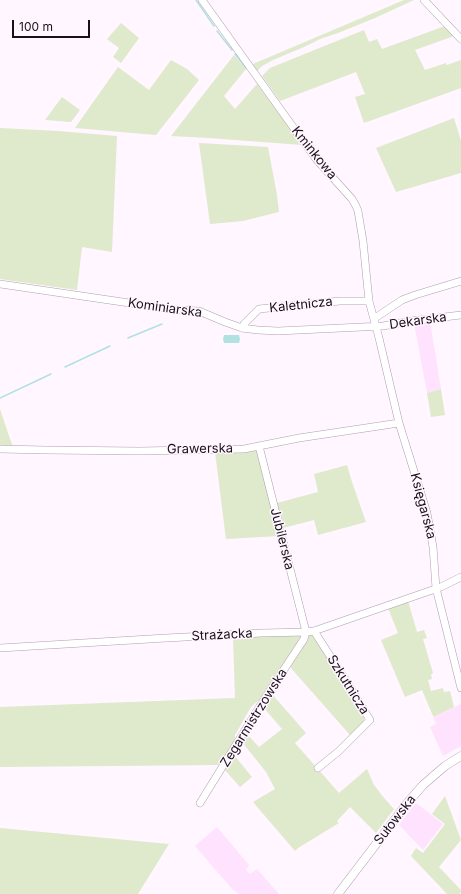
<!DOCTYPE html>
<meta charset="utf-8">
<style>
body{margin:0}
#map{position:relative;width:461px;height:894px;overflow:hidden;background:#fff6ff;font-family:Inter,sans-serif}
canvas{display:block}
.scale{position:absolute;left:12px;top:20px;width:78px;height:18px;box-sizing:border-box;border:2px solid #191119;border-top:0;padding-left:5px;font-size:12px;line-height:14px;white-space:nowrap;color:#191119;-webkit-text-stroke:3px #fff6ff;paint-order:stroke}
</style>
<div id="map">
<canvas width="461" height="894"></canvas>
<div class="scale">100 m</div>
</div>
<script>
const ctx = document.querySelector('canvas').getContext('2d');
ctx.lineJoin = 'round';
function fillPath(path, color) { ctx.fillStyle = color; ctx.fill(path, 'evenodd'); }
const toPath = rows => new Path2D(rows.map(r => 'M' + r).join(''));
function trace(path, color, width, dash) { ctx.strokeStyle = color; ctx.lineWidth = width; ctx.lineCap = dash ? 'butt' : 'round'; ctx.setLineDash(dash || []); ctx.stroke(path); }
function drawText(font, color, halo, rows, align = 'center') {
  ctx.font = font + ' Inter,sans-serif'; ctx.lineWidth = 3; ctx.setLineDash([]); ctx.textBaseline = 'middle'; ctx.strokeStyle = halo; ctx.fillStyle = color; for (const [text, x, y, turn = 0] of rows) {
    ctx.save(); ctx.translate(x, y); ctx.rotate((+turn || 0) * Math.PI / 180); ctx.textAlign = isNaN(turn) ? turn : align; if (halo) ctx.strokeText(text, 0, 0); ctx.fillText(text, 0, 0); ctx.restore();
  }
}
const built = toPath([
 [430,321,441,389,427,393,414,323],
 [461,704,461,746,443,756,430,727,436,724,433,716,435,716],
 [416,803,443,824,423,850,399,825],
 [217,827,249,865,246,870,250,874,257,869,279,894,240,894,233,890,195,846]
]);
const green = toPath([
 [404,0,414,0,375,18,338,33,320,39,304,47,273,60,262,66,257,71,253,64],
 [121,23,139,38,121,63,113,57,119,48,107,39],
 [445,26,454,36,415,50,425,70,446,63,447,65,461,60,461,88,364,123,355,97,365,94,356,72,280,101,262,76,270,68,364,30,369,42,377,39,382,49],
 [234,55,246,69,224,96,235,109,257,84,302,145,209,138,171,136],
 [171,60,187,69,199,80,156,135,75,128,118,67,149,90],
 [62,97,80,110,71,122,45,120],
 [454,118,461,141,461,173,396,192,376,148],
 [0,128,58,131,117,136,112,252,82,247,77,290,0,279],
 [199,143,268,147,277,195,279,212,243,221,210,224],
 [441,389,445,415,431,417,427,393],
 [0,409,8,433,13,447,0,447],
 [257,450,279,536,226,539,215,452],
 [347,465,352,482,366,522,318,535,314,520,283,528,277,503,318,492,314,474],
 [408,601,417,632,424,630,427,638,423,639,433,673,431,675,432,679,428,680,431,691,443,688,444,692,450,691,454,707,435,716,433,716,422,690,405,697,381,640,398,633,388,608],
 [312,634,364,718,363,724,350,735,290,667,310,635],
 [302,635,262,697,251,707,235,735,235,741,219,765,0,767,0,707,235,698,233,638],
 [272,694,306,733,295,743,339,793,367,769,374,785,384,798,394,809,376,833,350,807,337,821,339,823,298,848,295,851,253,802,275,789,266,772,242,742,247,734,259,747,282,729,264,708],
 [234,755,252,777,240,787,224,769],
 [445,796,461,840,439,867,461,890,460,894,447,894,411,856,416,848,423,853,445,824,432,814],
 [0,828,169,844,138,894,0,894]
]);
const water = toPath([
 [224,335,239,335,240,339,239,343,224,343,223,339]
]);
const stream = toPath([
 [196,0,214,26],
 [217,31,232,50],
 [235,54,246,68],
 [128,338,162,324],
 [65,367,110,346],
 [0,398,51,374]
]);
const minor = toPath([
 [202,0,250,67,316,159,352,199,356,206,358,211,363,241,369,301,379,338,399,423,427,513,433,547,436,588,461,688],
 [424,0,461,39],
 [0,284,177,310,199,311,225,322,242,328,258,330,278,331,383,326,411,321,461,315],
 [374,318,378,316,402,300,415,295,461,281],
 [242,328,244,324,259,309,340,301,369,301],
 [0,449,46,450,139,451,244,449,299,438,399,423],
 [314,631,350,687,370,720,339,751,318,768],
 [0,648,166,638,262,633,306,632,314,631,441,587,461,577],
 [200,803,260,706,304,639,306,632,259,446]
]);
const major = toPath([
 [338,894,409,801,423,785,445,766,461,756]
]);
const streetNames = [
 ["Kminkowa",314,153,51],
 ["Kaletnicza",301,305,-6],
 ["Kominiarska",165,308,8],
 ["Dekarska",418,321,-8],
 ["Grawerska",200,449,-1],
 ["Księgarska",423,506,75],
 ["Jubilerska",282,539,76],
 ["Strażacka",222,635,-3],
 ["Szkutnicza",348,685,58],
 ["Zegarmistrzowska",254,718,-58],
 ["Sułowska",395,820,-52]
];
fillPath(built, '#fee2fe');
fillPath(green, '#dfe9cc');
fillPath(water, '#b1e1e1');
trace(stream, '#b1e1e1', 1.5);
trace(minor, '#b19db1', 8);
trace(major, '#b19db1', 9);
trace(minor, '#fff', 7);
trace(major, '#fff', 8);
drawText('13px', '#191119', '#fff6ff', streetNames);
</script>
